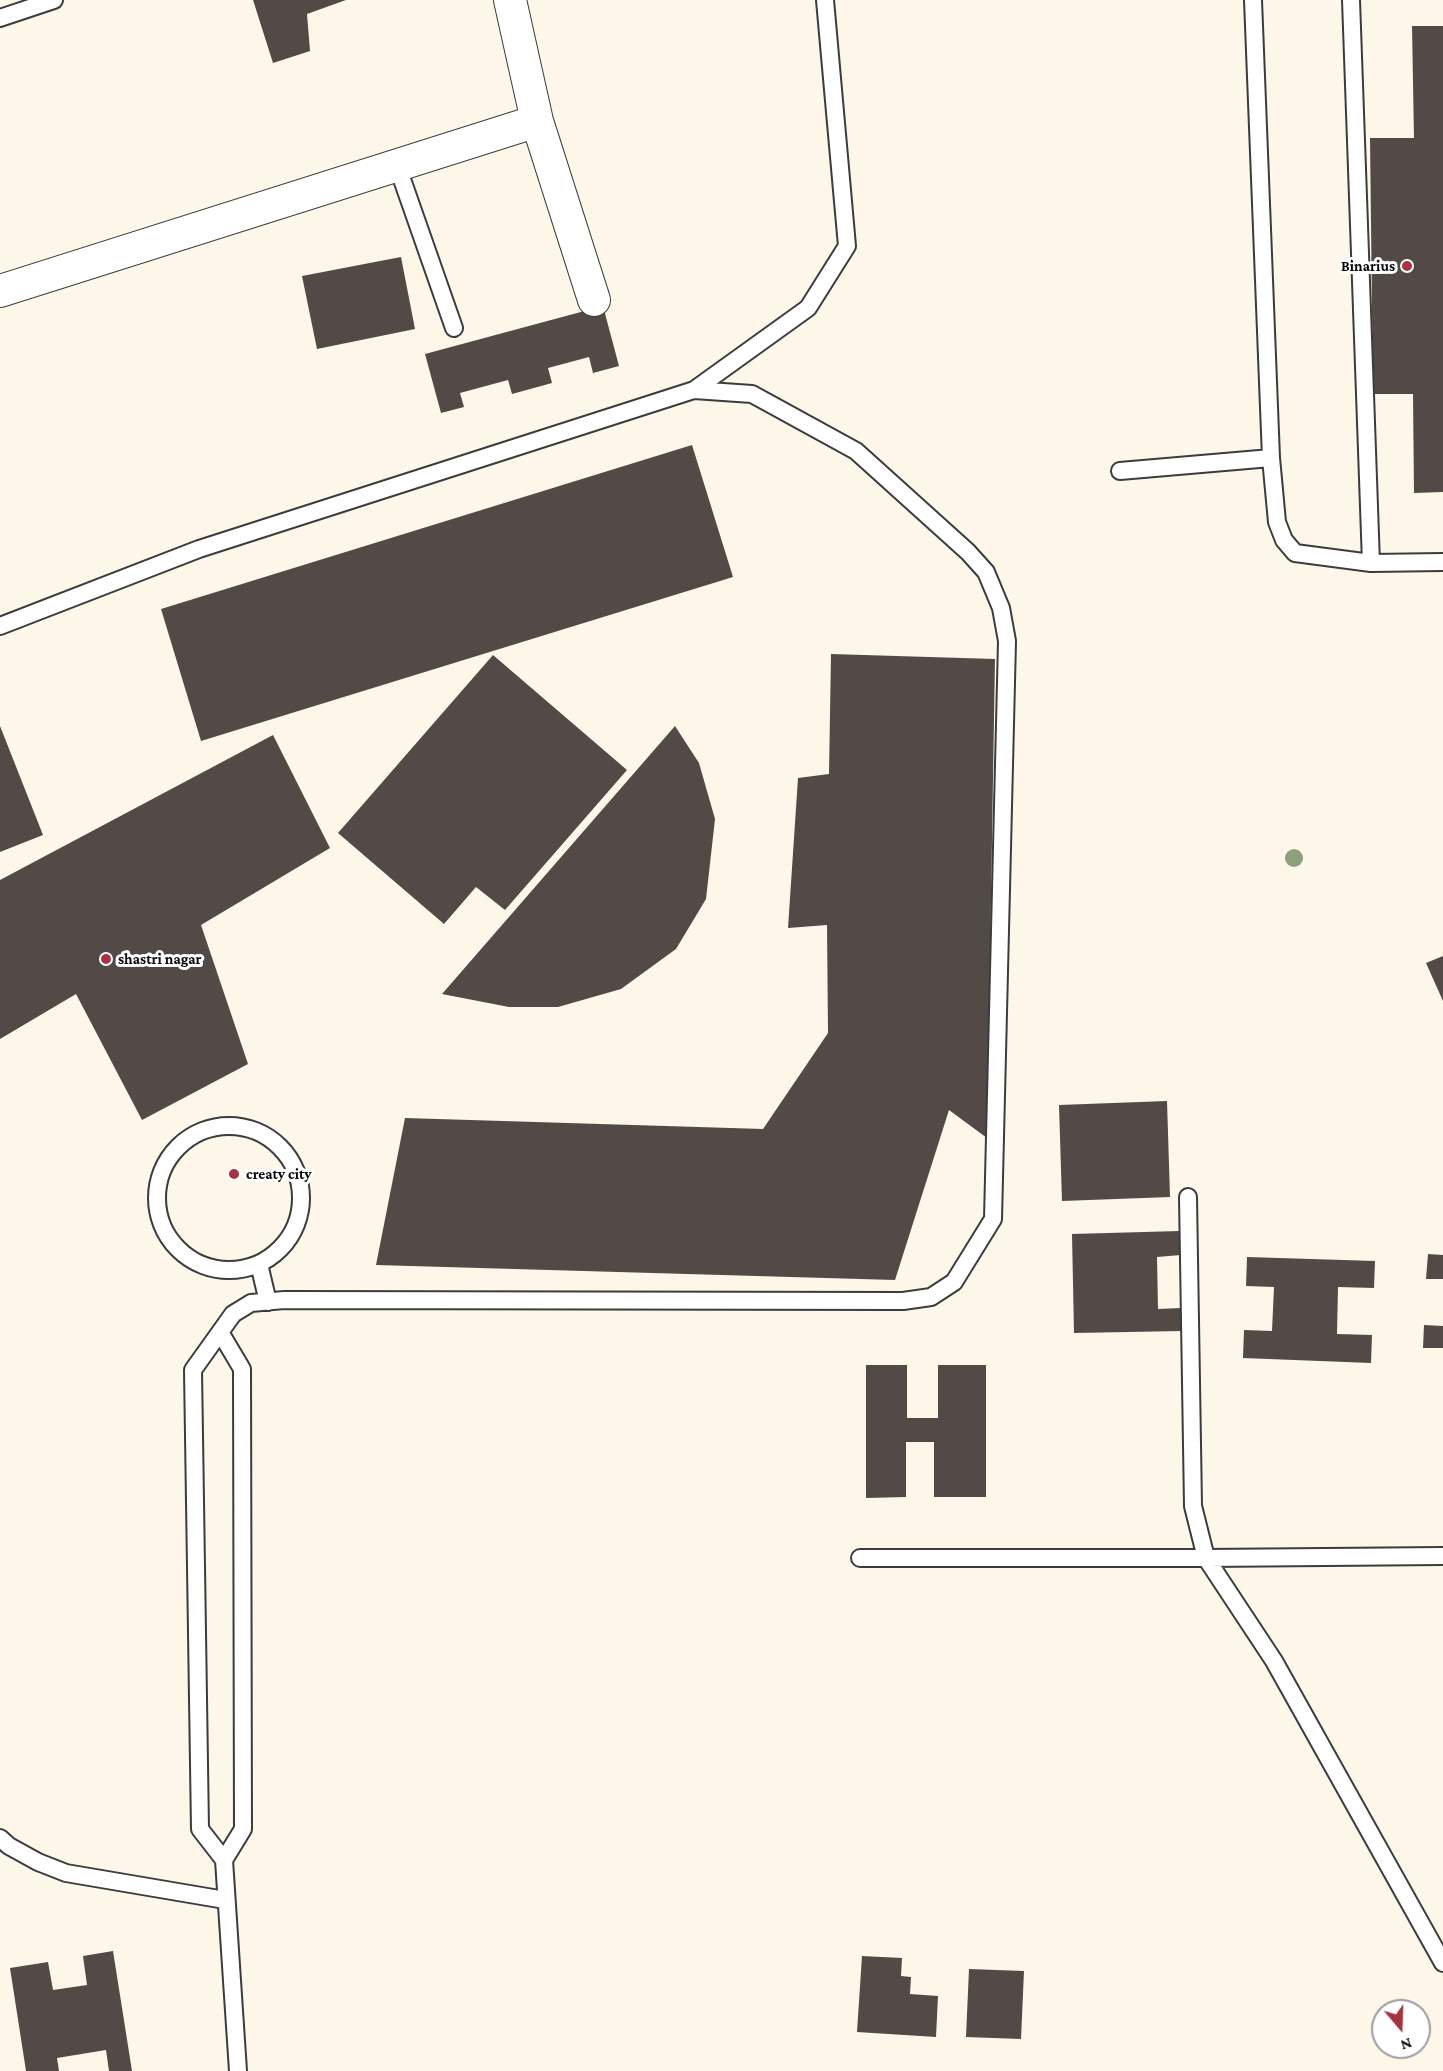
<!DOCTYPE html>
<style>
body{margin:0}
#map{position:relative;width:1443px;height:2071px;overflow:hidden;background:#fcf7e9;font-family:"Crimson Pro",serif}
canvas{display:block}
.north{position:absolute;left:1371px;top:1999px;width:60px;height:60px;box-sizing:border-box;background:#fff;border:2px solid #9d9d9d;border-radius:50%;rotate:161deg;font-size:16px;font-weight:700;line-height:24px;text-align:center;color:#090909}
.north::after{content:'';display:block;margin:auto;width:21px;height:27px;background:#a73340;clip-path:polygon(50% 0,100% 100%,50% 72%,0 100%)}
</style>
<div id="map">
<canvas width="1443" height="2071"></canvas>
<div class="north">N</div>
</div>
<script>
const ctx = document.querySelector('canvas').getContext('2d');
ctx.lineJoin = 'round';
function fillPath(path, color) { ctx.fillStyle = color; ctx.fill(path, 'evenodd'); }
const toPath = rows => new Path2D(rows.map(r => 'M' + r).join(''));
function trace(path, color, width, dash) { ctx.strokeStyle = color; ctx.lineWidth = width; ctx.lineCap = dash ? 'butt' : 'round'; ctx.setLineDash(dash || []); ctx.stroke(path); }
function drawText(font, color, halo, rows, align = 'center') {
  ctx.font = font + ' "Crimson Pro",serif'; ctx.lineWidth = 6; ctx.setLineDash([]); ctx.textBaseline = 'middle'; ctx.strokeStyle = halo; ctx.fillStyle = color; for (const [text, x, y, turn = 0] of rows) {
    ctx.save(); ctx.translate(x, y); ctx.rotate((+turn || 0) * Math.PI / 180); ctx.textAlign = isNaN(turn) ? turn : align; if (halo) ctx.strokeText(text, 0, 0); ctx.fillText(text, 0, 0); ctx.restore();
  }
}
const building = toPath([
 [253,0,346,0,307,14,310,51,273,63],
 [1412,26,1443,26,1443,492,1414,493,1413,394,1373,394,1370,138,1414,138],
 [401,257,415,329,317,349,302,276],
 [603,306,619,366,593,373,589,357,548,368,552,383,512,394,508,380,460,393,464,407,441,413,425,354],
 [692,445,733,577,201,741,161,609],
 [831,654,995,659,987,1138,949,1110,895,1280,376,1265,405,1118,763,1129,828,1033,827,925,788,928,798,778,829,774],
 [493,655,627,770,505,910,476,887,444,924,338,833],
 [0,726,43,835,0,852],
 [675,726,699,763,715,819,706,899,676,949,621,989,558,1007,509,1007,442,994],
 [273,735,330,848,201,925,248,1064,142,1120,76,994,0,1039,0,880],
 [1443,956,1443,1001,1426,963],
 [1167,1101,1170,1197,1062,1201,1059,1105],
 [1180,1231,1181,1255,1157,1257,1158,1309,1181,1308,1182,1331,1074,1333,1072,1234],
 [1428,1254,1443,1255,1443,1279,1426,1279],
 [1247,1257,1375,1261,1374,1288,1338,1287,1337,1334,1372,1335,1371,1363,1243,1358,1244,1330,1272,1331,1274,1287,1246,1286],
 [1424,1325,1443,1326,1443,1348,1423,1348],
 [866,1365,907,1365,907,1418,938,1418,938,1365,986,1365,986,1497,934,1497,934,1442,906,1442,906,1497,866,1498],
 [113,1951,132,2071,109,2071,106,2050,57,2058,59,2071,26,2071,10,1968,48,1962,53,1990,87,1985,83,1956],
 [862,1956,902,1958,901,1976,911,1977,910,1994,938,1996,936,2037,857,2032],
 [969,1969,1024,1971,1021,2039,966,2037]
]);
const service = toPath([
 [1253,0,1271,458,1277,522,1284,540,1295,553,1371,563,1443,562],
 [1351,0,1371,563],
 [0,18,54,0],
 [397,165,454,328],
 [694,390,808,308,847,246,825,0],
 [1120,471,1271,458],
 [0,626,199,549,694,390,752,394,856,451,968,552,986,572,1001,608,1007,641,993,1219,954,1282,931,1297,903,1301,284,1300,251,1303,233,1314,193,1370,200,1829,224,1860],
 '157 1198a72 72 0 1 1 144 0a72 72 0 1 1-144 0Z',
 [1188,1197,1193,1506,1206,1558,1274,1661,1443,1963],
 [259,1264,268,1302],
 [220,1332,242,1369,243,1829,224,1860,238,2071],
 [860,1558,1206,1558,1443,1556],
 [0,1838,9,1846,38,1862,66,1873,225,1900]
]);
const minor = toPath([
 [510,0,537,121,594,300],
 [0,291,537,121]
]);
const trees = [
 [1294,858]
];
const markers = [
 [1407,266,6,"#a73340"],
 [106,959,6,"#a73340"],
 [234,1174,6,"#a73340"]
];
const poiNames = [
 ["Binarius",1395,266,"right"],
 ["shastri nagar",118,959],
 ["creaty city",246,1174]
];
fillPath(building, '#514a47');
trace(service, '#3c3c3c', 20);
trace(minor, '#3c3c3c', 34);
trace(service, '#fff', 16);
trace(minor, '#fff', 32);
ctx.fillStyle = '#8ca07c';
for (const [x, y] of trees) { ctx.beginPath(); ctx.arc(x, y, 9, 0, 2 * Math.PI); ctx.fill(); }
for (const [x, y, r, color] of markers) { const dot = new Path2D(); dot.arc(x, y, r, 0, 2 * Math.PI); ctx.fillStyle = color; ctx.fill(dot); trace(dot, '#fff', 2); }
drawText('bold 15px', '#090909', '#fff', poiNames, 'left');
</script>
